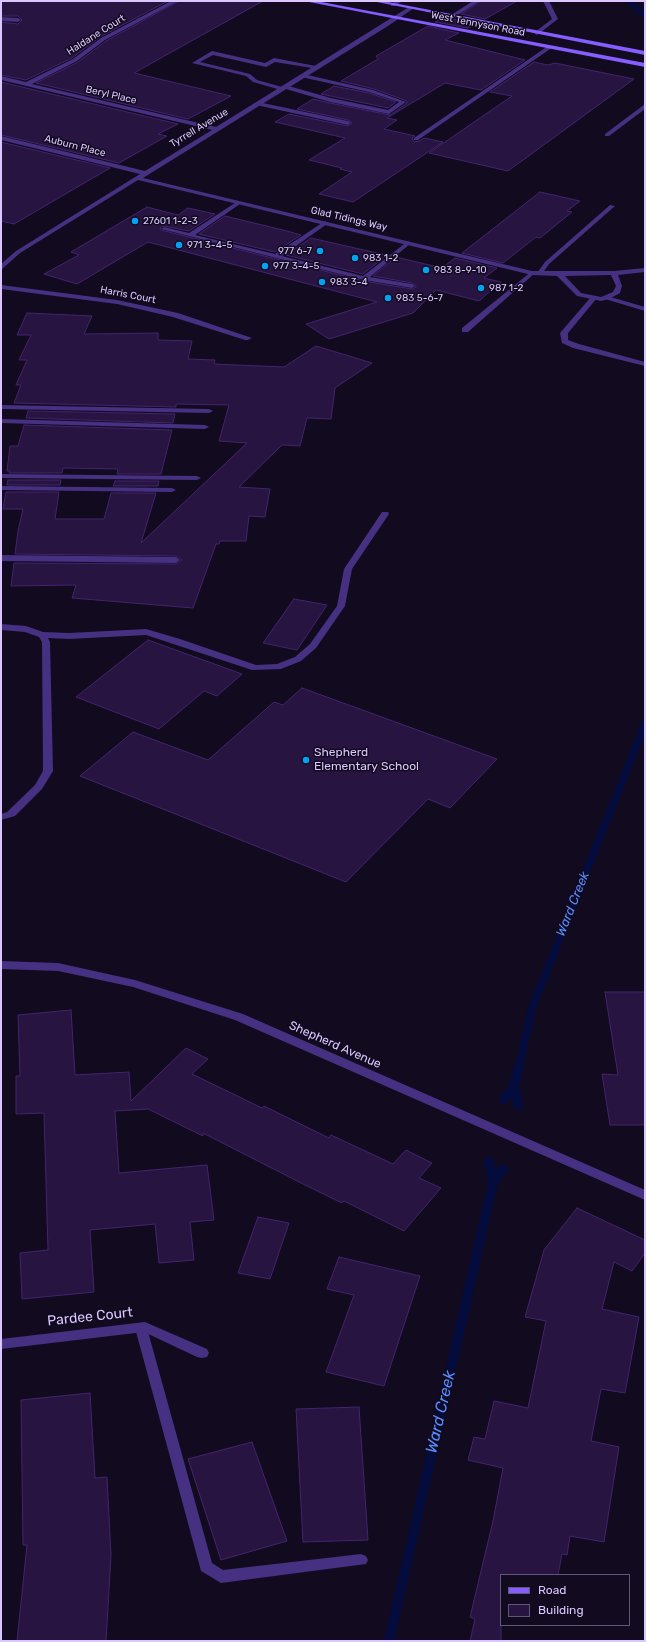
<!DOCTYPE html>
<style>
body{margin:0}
#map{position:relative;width:646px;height:1642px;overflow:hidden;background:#120a1e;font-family:Rubik,sans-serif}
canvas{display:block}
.frame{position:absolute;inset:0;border:2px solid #dac7ff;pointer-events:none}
.legend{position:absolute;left:500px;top:1574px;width:130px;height:52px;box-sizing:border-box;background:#120a1e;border:1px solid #625678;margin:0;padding:5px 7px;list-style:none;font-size:12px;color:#dac7ff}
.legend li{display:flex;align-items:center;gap:8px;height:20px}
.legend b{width:20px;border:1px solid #625678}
</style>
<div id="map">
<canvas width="646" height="1642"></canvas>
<div class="frame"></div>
<ul class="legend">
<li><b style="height:5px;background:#865eff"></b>Road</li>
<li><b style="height:11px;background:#271441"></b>Building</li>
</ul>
</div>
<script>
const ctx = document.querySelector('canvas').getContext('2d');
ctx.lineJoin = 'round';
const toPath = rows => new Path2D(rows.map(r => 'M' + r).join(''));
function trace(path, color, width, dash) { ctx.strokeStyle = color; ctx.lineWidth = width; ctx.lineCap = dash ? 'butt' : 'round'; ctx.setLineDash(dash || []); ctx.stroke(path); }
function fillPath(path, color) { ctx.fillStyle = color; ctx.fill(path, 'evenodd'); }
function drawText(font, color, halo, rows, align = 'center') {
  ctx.font = font + ' Rubik,sans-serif'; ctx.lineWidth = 3; ctx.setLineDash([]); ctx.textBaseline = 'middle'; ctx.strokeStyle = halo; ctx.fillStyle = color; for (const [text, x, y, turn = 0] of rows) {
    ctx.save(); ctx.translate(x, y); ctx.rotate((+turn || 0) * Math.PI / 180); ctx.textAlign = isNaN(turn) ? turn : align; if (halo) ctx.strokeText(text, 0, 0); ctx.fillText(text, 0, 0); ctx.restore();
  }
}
const streamFar2 = toPath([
 [628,1,645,16]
]);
const streamFar1 = toPath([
 [519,1067,532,1008,645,724]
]);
const stream = toPath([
 [504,1099,514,1087],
 [518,1105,514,1087,519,1066],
 [493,1183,503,1169],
 [389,1641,493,1183,489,1162]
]);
const building = toPath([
 [1,1,168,1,100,37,72,58,26,80,1,75,1,22,18,24,22,20,18,16,1,16,1,1],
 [179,1,263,1,134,73,231,96,188,119,36,83,78,62,106,41,179,1],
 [481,1,517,1,485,19,461,14,481,1],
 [444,17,453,19,477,23,468,28,435,22,444,17],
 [428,26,459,33,445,40,525,60,481,90,445,83,387,118,397,120,384,129,415,136,412,138,414,142,419,141,424,138,443,142,353,202,319,194,352,172,340,169,342,168,309,160,345,138,275,122,289,114,348,126,352,123,348,120,297,109,313,99,330,103,390,115,407,103,407,101,374,89,341,81,378,59,376,56,428,26],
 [534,62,548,65,555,63,634,79,508,171,429,153,512,96,490,92,534,62],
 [1,82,178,124,158,134,167,136,119,163,1,135,1,82],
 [334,86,369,93,396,102,388,108,321,94,334,86],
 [1,142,110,168,14,224,1,221,1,142],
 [540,192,580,201,567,211,572,212,540,238,536,237,503,263,462,253,540,192],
 [147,207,178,215,188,208,215,214,189,231,164,226,160,228,161,230,364,281,412,289,416,287,416,286,412,283,373,276,396,257,442,268,455,258,497,268,484,278,501,282,479,301,436,290,413,313,329,339,306,324,377,302,148,242,77,284,44,274,79,255,71,252,147,207],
 [225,216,287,231,301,235,275,252,199,234,225,216],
 [311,238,355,248,387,255,363,274,286,255,311,238],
 [27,313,92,316,84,334,158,333,158,340,192,341,188,359,215,360,214,364,284,367,316,346,372,363,335,388,331,419,307,418,300,446,282,445,239,487,270,489,265,517,249,516,246,541,220,541,219,544,216,544,193,608,72,598,76,585,11,586,14,563,176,564,182,560,176,556,15,554,18,531,23,509,3,509,6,492,59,492,55,519,104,519,111,493,156,493,141,543,247,443,219,441,229,405,176,404,176,407,14,403,21,385,16,385,27,360,19,360,31,335,17,335,27,313],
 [28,411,175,414,173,423,26,418,28,411],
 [24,425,172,430,161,474,117,474,118,469,63,468,62,473,9,473,10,471,7,471,10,446,18,446,24,425],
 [8,480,61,480,60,485,7,485,8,480],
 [115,481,159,481,158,486,113,486,115,481],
 [294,599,327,605,297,650,263,643,294,599],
 [148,640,242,674,217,696,204,691,159,729,76,697,148,640],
 [302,688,497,759,450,808,428,799,346,882,80,776,133,732,208,760,274,702,283,705,302,688],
 [605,992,645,992,645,1125,610,1125,602,1074,618,1075,605,992],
 [71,1010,75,1075,129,1072,131,1101,186,1048,208,1059,192,1074,262,1108,264,1106,329,1138,331,1135,393,1164,406,1150,432,1163,419,1178,441,1188,404,1231,344,1201,342,1203,303,1184,203,1133,203,1136,148,1109,115,1111,119,1173,207,1165,214,1220,190,1222,194,1260,159,1263,155,1224,90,1230,94,1292,22,1299,20,1253,48,1250,44,1113,16,1114,16,1076,20,1076,18,1015,71,1010],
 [577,1208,645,1240,645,1253,632,1271,614,1262,602,1309,639,1317,625,1393,601,1389,591,1441,619,1447,604,1542,570,1536,567,1555,562,1554,558,1575,501,1575,501,1641,470,1641,475,1619,470,1617,493,1521,503,1468,468,1460,474,1437,485,1439,494,1401,528,1408,546,1321,525,1317,544,1250,577,1208],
 [258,1217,289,1223,270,1279,238,1273,258,1217],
 [339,1257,420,1276,384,1386,326,1372,354,1295,327,1289,339,1257],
 [90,1393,95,1478,107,1477,111,1555,106,1641,17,1641,27,1545,23,1545,21,1400,90,1393],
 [359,1407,368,1540,303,1542,296,1409,359,1407],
 [252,1442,287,1541,221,1560,188,1459,252,1442]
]);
const lane = toPath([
 [395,1,402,1,395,6,391,6,391,4,395,1],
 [473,1,480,1,453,18,448,17,473,1],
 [548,46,553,47,418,140,414,140,414,138,548,46],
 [212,51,265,63,274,58,321,67,318,69,275,62,266,67,213,55,200,62,250,74,257,80,282,87,285,85,331,98,388,110,399,102,369,92,301,77,300,76,303,74,373,90,406,102,389,114,330,102,286,89,281,90,253,82,246,76,192,63,212,51],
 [258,102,348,121,351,123,348,125,256,105,256,103,258,102],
 [645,104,645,109,609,136,605,136,605,134,645,104],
 [238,201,241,203,240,204,195,235,275,254,325,221,328,223,327,224,282,256,363,276,408,241,411,243,410,244,370,277,412,284,415,286,412,288,364,280,161,229,164,227,189,233,238,201],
 [610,205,615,206,549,264,542,274,538,274,537,273,545,262,610,205],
 [532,271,535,273,534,274,468,332,462,332,462,328,532,271],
 [593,296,597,298,568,333,568,340,579,344,645,362,645,366,573,348,562,343,560,333,591,297,593,296],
 [607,296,645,307,645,311,605,299,603,298,607,296],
 [1,405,209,409,213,411,209,413,1,409,1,405],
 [1,419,205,425,209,427,205,429,1,423,1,419],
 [1,474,197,476,201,478,197,480,1,478,1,474],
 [1,486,172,488,176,490,172,492,1,490,1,486],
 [382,512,388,512,389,514,352,569,345,606,316,648,301,661,281,669,252,670,146,635,69,639,48,638,50,642,53,771,42,789,15,816,1,820,1,814,7,812,35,785,43,771,42,642,39,637,25,632,1,630,1,624,26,626,43,632,69,633,146,629,180,639,256,665,277,664,295,657,310,644,337,606,344,569,382,512],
 [1,555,176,557,180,560,176,563,1,561,1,555],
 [141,1323,146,1324,147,1328,212,1563,223,1570,361,1554,366,1556,368,1560,366,1564,221,1583,201,1571,135,1328,136,1324,141,1323]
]);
const street = toPath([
 [171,1,178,1,105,40,77,61,32,84,216,127,409,7,414,8,388,26,143,178,532,271,614,271,645,268,645,272,618,275,622,286,620,293,609,299,601,301,577,296,557,276,532,275,138,180,20,253,1,270,1,264,16,251,140,174,1,140,1,136,145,171,212,130,1,80,1,76,26,82,73,59,101,38,171,1],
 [611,275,616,286,613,292,601,297,581,293,565,276,611,275],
 [543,1,549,1,558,19,537,35,535,34,535,32,552,19,543,1],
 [1,17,18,18,21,20,18,22,1,21,1,17],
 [1,285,117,300,178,313,252,338,248,340,245,340,173,317,117,304,1,289,1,285],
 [1,961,58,963,135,980,243,1014,645,1190,645,1200,235,1020,133,987,58,971,1,969,1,961],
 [145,1322,207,1349,209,1353,207,1357,202,1358,197,1357,144,1332,1,1349,1,1339,145,1322]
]);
const secondary = toPath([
 [304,1,316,1,645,63,645,67,304,1],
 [372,1,383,1,645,51,645,55,372,1]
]);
const markers = [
 [135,221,4,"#00a4f2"],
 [179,245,4,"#00a4f2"],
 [320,251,4,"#00a4f2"],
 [355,258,4,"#00a4f2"],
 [265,266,4,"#00a4f2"],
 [426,270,4,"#00a4f2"],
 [322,282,4,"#00a4f2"],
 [481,288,4,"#00a4f2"],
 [388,298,4,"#00a4f2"],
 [306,760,4,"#00a4f2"]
];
const farStreetnames = [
 ["West Tennyson Road",478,24,11],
 ["Haldane Court",96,35,-32],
 ["Beryl Place",111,95,13],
 ["Tyrrell Avenue",199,128,-31],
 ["Auburn Place",75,146,14],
 ["Glad Tidings Way",349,219,13],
 ["Harris Court",128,295,11]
];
const farPoinames = [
 ["27601 1-2-3",143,221],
 ["971 3-4-5",187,245],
 ["977 6-7",312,251,"right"],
 ["983 1-2",363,258],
 ["977 3-4-5",273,266],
 ["983 8-9-10",434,270],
 ["983 3-4",330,282],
 ["987 1-2",489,288],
 ["983 5-6-7",396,298]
];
const poiNames = [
 ["Shepherd",314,753],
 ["Elementary School",314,767]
];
const streetNames = [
 ["Shepherd Avenue",335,1045,24]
];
const waterNames = [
 ["Ward Creek",573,904,-68]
];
const nearStreetnames = [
 ["Pardee Court",90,1317,-6]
];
const nearWaternames = [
 ["Ward Creek",441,1412,-77]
];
trace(streamFar2, '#040c3d', 5);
trace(streamFar1, '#040c3d', 8);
trace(stream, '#040c3d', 10);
fillPath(building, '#271441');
trace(building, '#43246f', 1);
fillPath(lane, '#453082');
fillPath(street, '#453082');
fillPath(secondary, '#865eff');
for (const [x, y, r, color] of markers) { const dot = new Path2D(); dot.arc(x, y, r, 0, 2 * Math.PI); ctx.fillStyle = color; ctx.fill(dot); trace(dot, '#120a1e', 1.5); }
drawText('10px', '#dac7ff', '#120a1e', farStreetnames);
drawText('10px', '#dac7ff', '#120a1e', farPoinames, 'left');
drawText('12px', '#dac7ff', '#120a1e', poiNames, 'left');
drawText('12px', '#dac7ff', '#120a1e', streetNames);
drawText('italic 13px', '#558bff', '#120a1e', waterNames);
drawText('14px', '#dac7ff', '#120a1e', nearStreetnames);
drawText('italic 16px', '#558bff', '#120a1e', nearWaternames);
</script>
